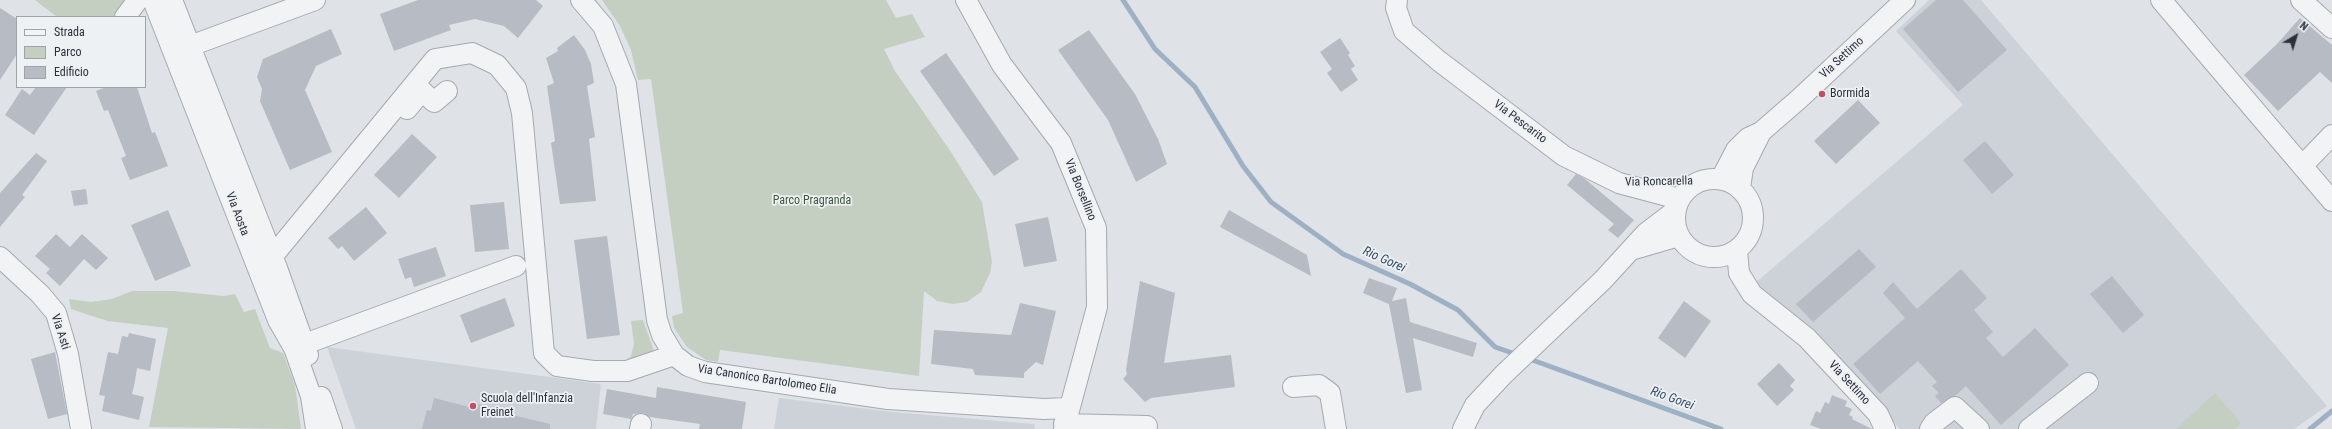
<!DOCTYPE html>
<style>
body{margin:0}
#map{position:relative;width:2332px;height:429px;overflow:hidden;background:#dfe2e7;font-family:"Roboto Condensed",sans-serif}
canvas{display:block}
.legend{position:absolute;left:16px;top:16px;width:130px;height:72px;box-sizing:border-box;background:#eef1f4;border:1px solid #a0a4aa;margin:0;padding:5px 7px;list-style:none;font-size:12px;color:#2a303c}
.legend li{display:flex;align-items:center;gap:8px;height:20px}
.legend b{width:20px;border:1px solid #a0a4aa}
.north{position:absolute;left:2276px;top:16px;width:40px;height:40px;-webkit-text-stroke:3px #eef1f4;paint-order:stroke;rotate:38deg;font-size:11px;font-weight:700;line-height:16px;text-align:center;color:#2a303c}
.north::after{content:'';display:block;margin:auto;width:14px;height:18px;background:#2a303c;clip-path:polygon(50% 0,100% 100%,50% 72%,0 100%)}
</style>
<div id="map">
<canvas width="2332" height="429"></canvas>
<ul class="legend">
<li><b style="height:5px;background:#f1f3f5"></b>Strada</li>
<li><b style="height:11px;background:#c5cfc1"></b>Parco</li>
<li><b style="height:11px;background:#b7bbc3"></b>Edificio</li>
</ul>
<div class="north">N</div>
</div>
<script>
const ctx = document.querySelector('canvas').getContext('2d');
ctx.lineJoin = 'round';
function fillPath(path, color) { ctx.fillStyle = color; ctx.fill(path, 'evenodd'); }
const toPath = rows => new Path2D(rows.map(r => 'M' + r).join(''));
function trace(path, color, width, dash) { ctx.strokeStyle = color; ctx.lineWidth = width; ctx.lineCap = dash ? 'butt' : 'round'; ctx.setLineDash(dash || []); ctx.stroke(path); }
function drawText(font, color, halo, rows, align = 'center') {
  ctx.font = font + ' "Roboto Condensed",sans-serif'; ctx.lineWidth = 3.5; ctx.setLineDash([]); ctx.textBaseline = 'middle'; ctx.strokeStyle = halo; ctx.fillStyle = color; for (const [text, x, y, turn = 0] of rows) {
    ctx.save(); ctx.translate(x, y); ctx.rotate((+turn || 0) * Math.PI / 180); ctx.textAlign = isNaN(turn) ? turn : align; if (halo) ctx.strokeText(text, 0, 0); ctx.fillText(text, 0, 0); ctx.restore();
  }
}
const built = toPath([
 [1929,0,1981,0,2327,406,2294,429,1900,429,1808,325,1754,284,1963,105,1896,31],
 [327,347,601,384,596,429,356,429],
 [779,398,892,412,1034,424,1035,429,774,429]
]);
const green = toPath([
 [35,0,127,0,114,17,57,17],
 [602,0,886,0,896,18,912,14,925,37,884,49,895,71,951,152,982,202,992,262,990,273,981,292,967,302,953,304,937,301,924,291,919,376,720,350,718,362,706,360,687,347,674,328,672,316,683,313,651,79,638,80,631,50,620,26],
 [132,291,173,291,224,296,235,294,244,312,255,309,270,348,283,353,295,385,301,429,149,427,168,328,108,321,92,316,71,309,69,299,91,302,112,299],
 [643,320,654,351,621,365,631,356,634,344,631,321],
 [2215,393,2241,423,2235,429,2176,429]
]);
const stream = toPath([
 [1123,0,1155,49,1195,87,1243,166,1271,202,1343,254,1410,284,1458,310,1495,347,1518,355],
 [1527,358,1721,429],
 [2310,429,2332,411]
]);
const building = toPath([
 [418,0,536,0,543,6,518,38,504,26,475,19,449,25,451,30,394,51,380,14],
 [1936,0,1963,0,2007,50,1958,92,1903,29],
 [0,8,17,19,17,54,0,80],
 [2300,18,2332,45,2332,83,2320,72,2278,111,2244,75,2277,44],
 [331,29,342,54,316,66,305,90,332,152,290,170,260,101,262,89,257,77,263,59],
 [1089,30,1135,94,1158,139,1167,164,1136,182,1108,120,1058,50],
 [574,35,585,50,591,64,594,83,587,86,595,137,589,139,596,201,560,204,551,143,555,141,547,86,554,83,546,58,558,51,557,48],
 [1340,38,1350,53,1348,55,1355,66,1351,69,1358,80,1341,92,1327,73,1332,69,1320,52],
 [946,53,1019,159,994,176,920,71],
 [36,87,67,87,34,135,5,115,22,89,30,95],
 [106,87,137,87,152,133,155,132,168,166,130,180,121,158,126,156,108,110,104,111,96,91],
 [1858,100,1880,123,1836,164,1814,141],
 [412,134,437,157,399,198,374,175],
 [1985,141,2014,175,1992,194,1963,160],
 [36,153,47,161,22,195,25,197,0,227,0,193],
 [1576,174,1585,179,1634,220,1618,238,1608,230,1614,224,1567,185],
 [86,189,88,204,74,206,71,191],
 [504,202,509,249,475,252,470,205],
 [366,207,387,233,354,261,342,246,338,249,328,238],
 [168,210,191,266,155,281,131,225],
 [1229,210,1307,255,1311,276,1220,227],
 [1048,217,1057,261,1024,267,1015,224],
 [56,234,70,247,82,234,108,258,96,270,84,259,60,286,46,273,50,269,35,256],
 [607,236,620,335,587,339,574,240],
 [436,247,446,276,414,287,411,277,405,279,398,259],
 [1859,249,1876,267,1813,322,1796,304],
 [1961,269,1987,298,1974,310,1993,332,1986,338,2003,357,2035,328,2069,365,2001,425,1966,386,1955,396,1941,403,1935,396,1939,393,1932,386,1937,382,1918,361,1880,394,1853,364,1905,318,1883,293,1893,282,1917,309],
 [2112,276,2144,315,2123,333,2090,294],
 [1369,278,1397,288,1392,301,1406,298,1410,322,1477,343,1473,357,1413,338,1422,390,1406,393,1389,304,1363,293],
 [1140,281,1175,293,1164,363,1231,355,1235,387,1151,398,1145,402,1123,379,1127,374,1126,370],
 [505,298,515,326,471,343,460,315],
 [1684,301,1711,321,1685,358,1658,338],
 [1020,303,1056,311,1043,365,1036,362,1024,373,1024,378,975,375,973,369,931,364,934,330,1011,335],
 [129,333,156,339,150,371,137,368,135,381,132,394,144,397,139,420,102,411,105,396,99,395,108,352,118,354,122,336,128,337],
 [55,352,67,414,48,419,31,359],
 [1779,363,1795,380,1790,386,1794,390,1777,406,1757,384],
 [657,387,746,402,742,429,699,429,700,424,650,417,643,413,633,414,631,419,603,414,607,389,656,398],
 [1832,395,1847,401,1845,406,1852,409,1849,415,1853,417,1852,419,1872,429,1821,429,1810,425,1816,411,1820,413,1825,402,1829,404],
 [434,398,473,408,474,403,508,412,508,414,550,424,550,429,422,429,427,410,431,411]
]);
const minor = toPath([
 [153,0,278,320,294,348,311,396,316,429],
 [172,0,277,268,308,355],
 [581,0,603,26,626,84,657,320,662,335,674,355,688,366,705,372,888,399,1044,409,1068,408],
 [966,0,1002,65,1061,143,1096,228,1097,307,1064,429],
 [1397,0,1396,8,1404,31,1439,61,1564,156,1619,183,1679,199],
 [2161,0,2332,201],
 [2301,0,2332,28],
 [125,17,138,0],
 [190,46,315,0],
 [407,109,422,91,434,102,447,91],
 [2302,166,2332,135],
 '1675 218a39 39 0 1 1 78 0a39 39 0 1 1-78 0Z',
 [1721,179,1736,150,1748,138,1761,132,1799,99,1905,0],
 [1740,188,1743,168,1761,132],
 [1631,250,1679,236],
 [1737,250,1739,273,1752,294,1807,338,1878,414,1885,429],
 [0,257,40,294,56,313,68,354,81,429],
 [272,257,435,59,472,53,497,65,516,88,522,113,544,353,557,366,593,371,627,371,674,355],
 [294,348,516,266],
 [1293,387,1319,385,1330,393,1336,429],
 [321,397,332,429],
 [1064,424,1147,426],
 [640,429,641,424],
 [1463,429,1475,405,1504,374,1603,280,1646,233,1675,211],
 [1930,429,1934,423,1955,407,1979,429],
 [2029,429,2088,383]
]);
const markers = [
 [1822,94,4,"#be5263"],
 [473,406,4,"#be5263"]
];
const streetNames = [
 ["Via Settimo",1842,58,-43],
 ["Via Pescarito",1520,122,37],
 ["Via Roncarella",1659,182,-1],
 ["Via Borsellino",1080,190,68],
 ["Via Aosta",237,214,69],
 ["Via Asti",60,332,72],
 ["Via Canonico Bartolomeo Elia",767,380,9],
 ["Via Settimo",1849,383,47]
];
const poiNames = [
 ["Bormida",1830,94],
 ["Scuola dell'Infanzia",481,399],
 ["Freinet",481,413]
];
const parkNames = [
 ["Parco Pragranda",812,201]
];
const waterNames = [
 ["Rio Gorei",1384,260,24],
 ["Rio Gorei",1672,399,20]
];
fillPath(built, '#cdd1d8');
fillPath(green, '#c5cfc1');
trace(stream, '#9eb0c3', 5);
fillPath(building, '#b7bbc3');
trace(minor, '#a5a9b0', 22);
trace(minor, '#f1f3f5', 20);
for (const [x, y, r, color] of markers) { const dot = new Path2D(); dot.arc(x, y, r, 0, 2 * Math.PI); ctx.fillStyle = color; ctx.fill(dot); trace(dot, '#eef1f4', 1.5); }
drawText('12px', '#2a303c', '#eef1f4', streetNames);
drawText('12px', '#2a303c', '#eef1f4', poiNames, 'left');
drawText('12px', '#3e5639', '#eef1f4', parkNames);
drawText('italic 13px', '#394f6b', '#eef1f4', waterNames);
</script>
